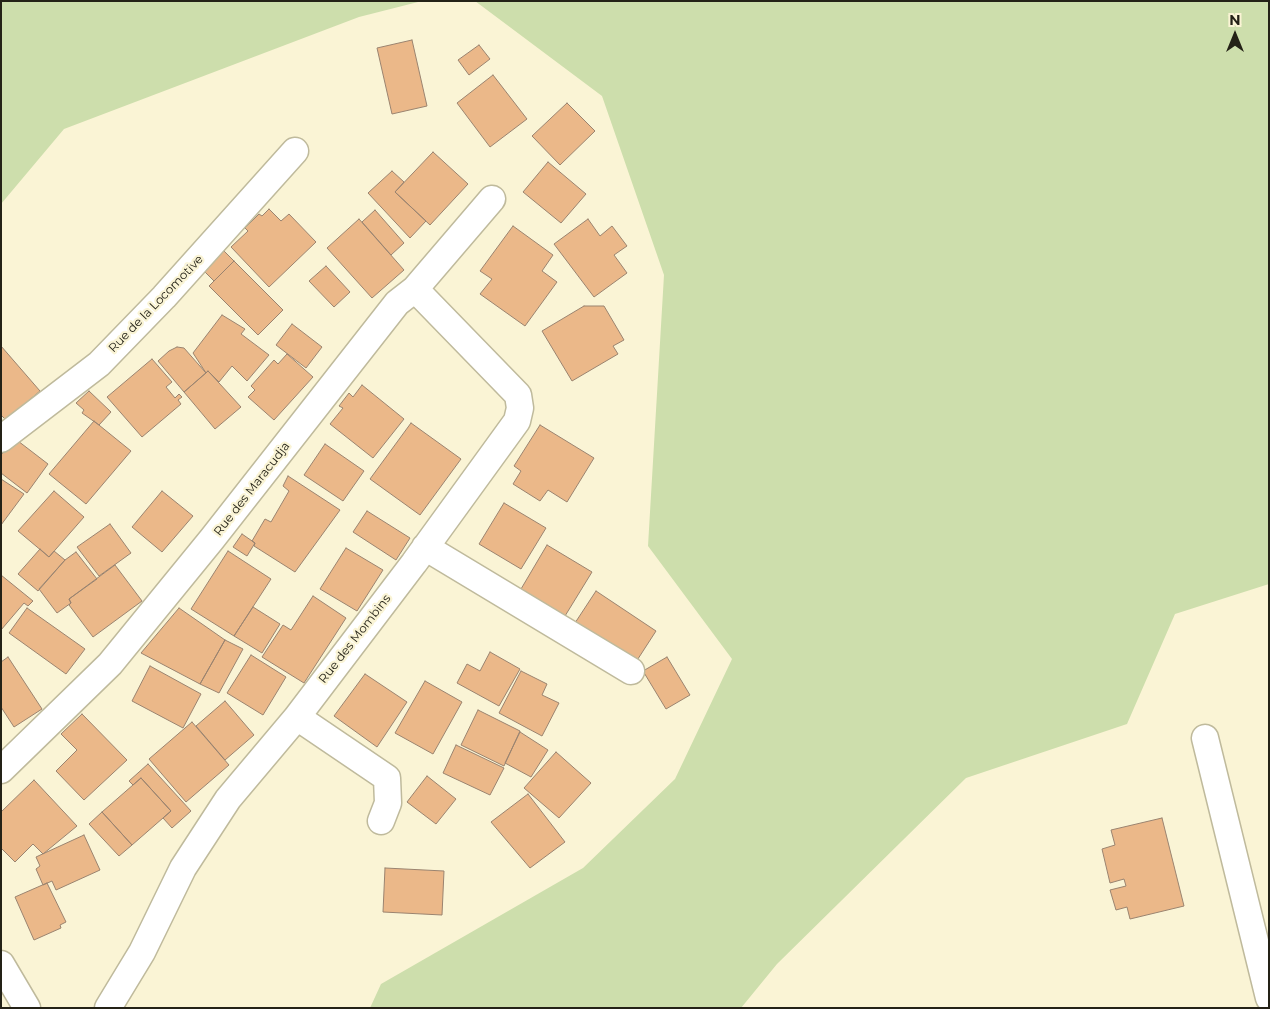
<!DOCTYPE html>
<style>
body{margin:0}
#map{position:relative;width:1270px;height:1009px;overflow:hidden;background:#faf4d5;font-family:Montserrat,sans-serif}
canvas{display:block}
.frame{position:absolute;inset:0;border:2px solid #242217;pointer-events:none}
.north{position:absolute;left:1210px;top:10px;width:50px;height:50px;-webkit-text-stroke:4px #faf4d5;paint-order:stroke;rotate:0deg;font-size:14px;font-weight:700;line-height:20px;text-align:center;color:#242217}
.north::after{content:'';display:block;margin:auto;width:18px;height:22px;background:#242217;clip-path:polygon(50% 0,100% 100%,50% 72%,0 100%)}
</style>
<div id="map">
<canvas width="1270" height="1009"></canvas>
<div class="frame"></div>
<div class="north">N</div>
</div>
<script>
const ctx = document.querySelector('canvas').getContext('2d');
ctx.lineJoin = 'round';
function fillPath(path, color) { ctx.fillStyle = color; ctx.fill(path, 'evenodd'); }
const toPath = rows => new Path2D(rows.map(r => 'M' + r).join(''));
function trace(path, color, width, dash) { ctx.strokeStyle = color; ctx.lineWidth = width; ctx.lineCap = dash ? 'butt' : 'round'; ctx.setLineDash(dash || []); ctx.stroke(path); }
function drawText(font, color, halo, rows, align = 'center') {
  ctx.font = font + ' Montserrat,sans-serif'; ctx.lineWidth = 4.5; ctx.setLineDash([]); ctx.textBaseline = 'middle'; ctx.strokeStyle = halo; ctx.fillStyle = color; for (const [text, x, y, turn = 0] of rows) {
    ctx.save(); ctx.translate(x, y); ctx.rotate((+turn || 0) * Math.PI / 180); ctx.textAlign = isNaN(turn) ? turn : align; if (halo) ctx.strokeText(text, 0, 0); ctx.fillText(text, 0, 0); ctx.restore();
  }
}
const green = toPath([
 [1,1,422,1,359,17,64,129,1,204],
 [475,1,1269,1,1269,584,1175,614,1127,724,966,778,777,964,741,1008,370,1008,381,984,583,868,675,779,732,659,648,546,664,275,602,96]
]);
const building = toPath([
 [412,40,427,106,392,114,377,48,412,40],
 [479,45,490,59,469,75,458,60,479,45],
 [493,75,527,119,490,147,457,103,493,75],
 [567,103,595,131,560,165,532,136,567,103],
 [433,152,468,184,430,225,395,192,433,152],
 [548,162,586,194,561,223,523,192,548,162],
 [392,171,404,182,395,192,426,221,410,238,368,193,392,171],
 [269,209,281,221,289,214,316,242,269,287,231,247,248,231,245,228,259,214,262,216,269,209],
 [375,210,404,243,391,255,362,222,375,210],
 [359,219,404,270,372,298,327,248,359,219],
 [588,219,600,236,612,226,627,246,614,255,627,273,594,297,554,244,588,219],
 [513,226,553,255,542,271,557,282,525,326,480,294,492,279,480,271,513,226],
 [220,247,234,261,214,281,200,267,220,247],
 [234,261,283,310,258,335,209,286,234,261],
 [326,266,350,292,334,307,309,281,326,266],
 [584,306,604,306,624,340,613,346,618,354,572,381,542,331,584,306],
 [222,315,245,329,241,334,269,355,247,381,232,366,219,382,208,371,206,373,193,353,222,315],
 [292,324,322,347,306,368,276,345,292,324],
 [1,346,40,391,6,420,1,415,1,346],
 [177,347,184,348,206,373,184,392,158,361,169,351,177,347],
 [287,354,313,377,274,420,248,397,255,390,251,386,274,360,278,364,287,354],
 [152,359,172,382,166,387,175,398,179,394,182,397,178,400,181,404,142,437,107,397,152,359],
 [208,371,241,407,215,429,184,392,208,371],
 [362,385,404,419,373,458,330,424,343,408,339,406,349,393,353,397,362,385],
 [89,391,111,412,99,425,82,413,84,410,76,403,89,391],
 [94,421,131,451,86,504,49,474,94,421],
 [411,423,461,459,420,515,370,479,411,423],
 [540,425,594,458,567,502,548,490,540,501,513,484,521,471,514,466,540,425],
 [18,441,48,464,27,493,1,473,1,455,8,447,12,448,18,441],
 [325,444,364,471,343,501,304,475,325,444],
 [288,476,340,510,295,572,254,546,255,543,252,541,265,519,271,522,289,491,283,486,288,476],
 [1,479,24,494,1,525,1,479],
 [54,491,84,517,49,557,18,531,54,491],
 [162,491,193,516,162,552,132,527,162,491],
 [504,503,546,528,521,569,479,544,504,503],
 [367,511,410,538,396,560,353,532,367,511],
 [110,524,131,553,99,576,77,547,110,524],
 [242,534,255,543,247,556,233,547,242,534],
 [547,545,592,572,565,616,521,589,547,545],
 [346,548,383,570,357,611,320,589,346,548],
 [40,549,49,557,54,551,65,560,38,591,18,574,40,549],
 [228,551,271,579,234,636,191,609,228,551],
 [76,552,97,579,69,599,71,603,57,613,39,589,65,560,76,552],
 [115,565,142,601,93,637,69,605,71,603,69,599,115,565],
 [1,575,33,601,28,606,24,603,1,630,1,575],
 [596,591,656,631,634,665,573,626,596,591],
 [313,596,346,618,304,683,262,657,283,625,291,630,313,596],
 [253,607,280,624,262,653,234,636,253,607],
 [27,608,85,649,66,674,9,633,27,608],
 [179,608,225,640,200,684,141,653,179,608],
 [225,640,243,649,219,693,200,684,225,640],
 [490,652,520,669,499,706,457,683,467,664,480,671,490,652],
 [251,655,286,677,263,715,227,693,251,655],
 [8,657,42,709,14,727,1,707,1,662,8,657],
 [667,657,690,695,666,709,643,671,667,657],
 [150,666,201,694,183,728,132,701,150,666],
 [521,671,547,684,542,695,559,703,542,736,499,713,521,671],
 [365,674,407,702,377,747,334,716,365,674],
 [425,681,462,702,433,754,395,733,425,681],
 [225,701,254,735,225,760,196,726,225,701],
 [478,710,520,731,504,766,461,745,478,710],
 [82,714,127,760,84,800,56,771,77,750,61,734,82,714],
 [192,722,229,765,186,802,149,759,192,722],
 [520,732,548,750,531,777,505,763,520,732],
 [456,745,504,768,490,795,443,773,456,745],
 [556,752,591,783,559,818,524,788,556,752],
 [148,764,191,811,172,828,163,818,171,811,141,778,133,785,129,781,148,764],
 [427,776,456,799,436,824,407,802,427,776],
 [141,778,171,811,132,845,102,812,141,778],
 [34,780,77,826,43,854,33,844,15,862,1,848,1,812,34,780],
 [528,794,565,842,530,868,491,822,528,794],
 [102,812,132,845,119,856,89,824,102,812],
 [1162,818,1184,906,1130,919,1127,907,1116,910,1110,890,1126,886,1124,879,1110,883,1102,849,1115,845,1111,830,1162,818],
 [84,835,100,870,56,890,52,881,43,885,36,869,40,866,36,857,84,835],
 [385,868,444,871,442,915,383,912,385,868],
 [47,883,66,922,60,925,61,928,34,940,15,897,47,883]
]);
const minor = toPath([
 [1,439,99,364,164,297,295,151],
 [425,547,631,671],
 [297,717,387,778,388,803,381,821],
 [1205,738,1269,998],
 [1,770,110,664,212,539,397,303,415,289,492,199],
 [1,964,27,1008],
 [108,1008,142,952,183,868,228,799,297,717,414,563,517,421,520,408,518,395,415,289]
]);
const streetNames = [
 ["Rue de la Locomotive",156,304,-46],
 ["Rue des Maracudja",252,489,-52],
 ["Rue des Mombins",355,639,-52]
];
fillPath(green, '#cddeac');
fillPath(building, '#ebb889');
trace(building, '#9a836f', 1);
trace(minor, '#bfba9c', 29);
trace(minor, '#fff', 26);
drawText('12px', '#242217', '#faf4d5', streetNames);
</script>
